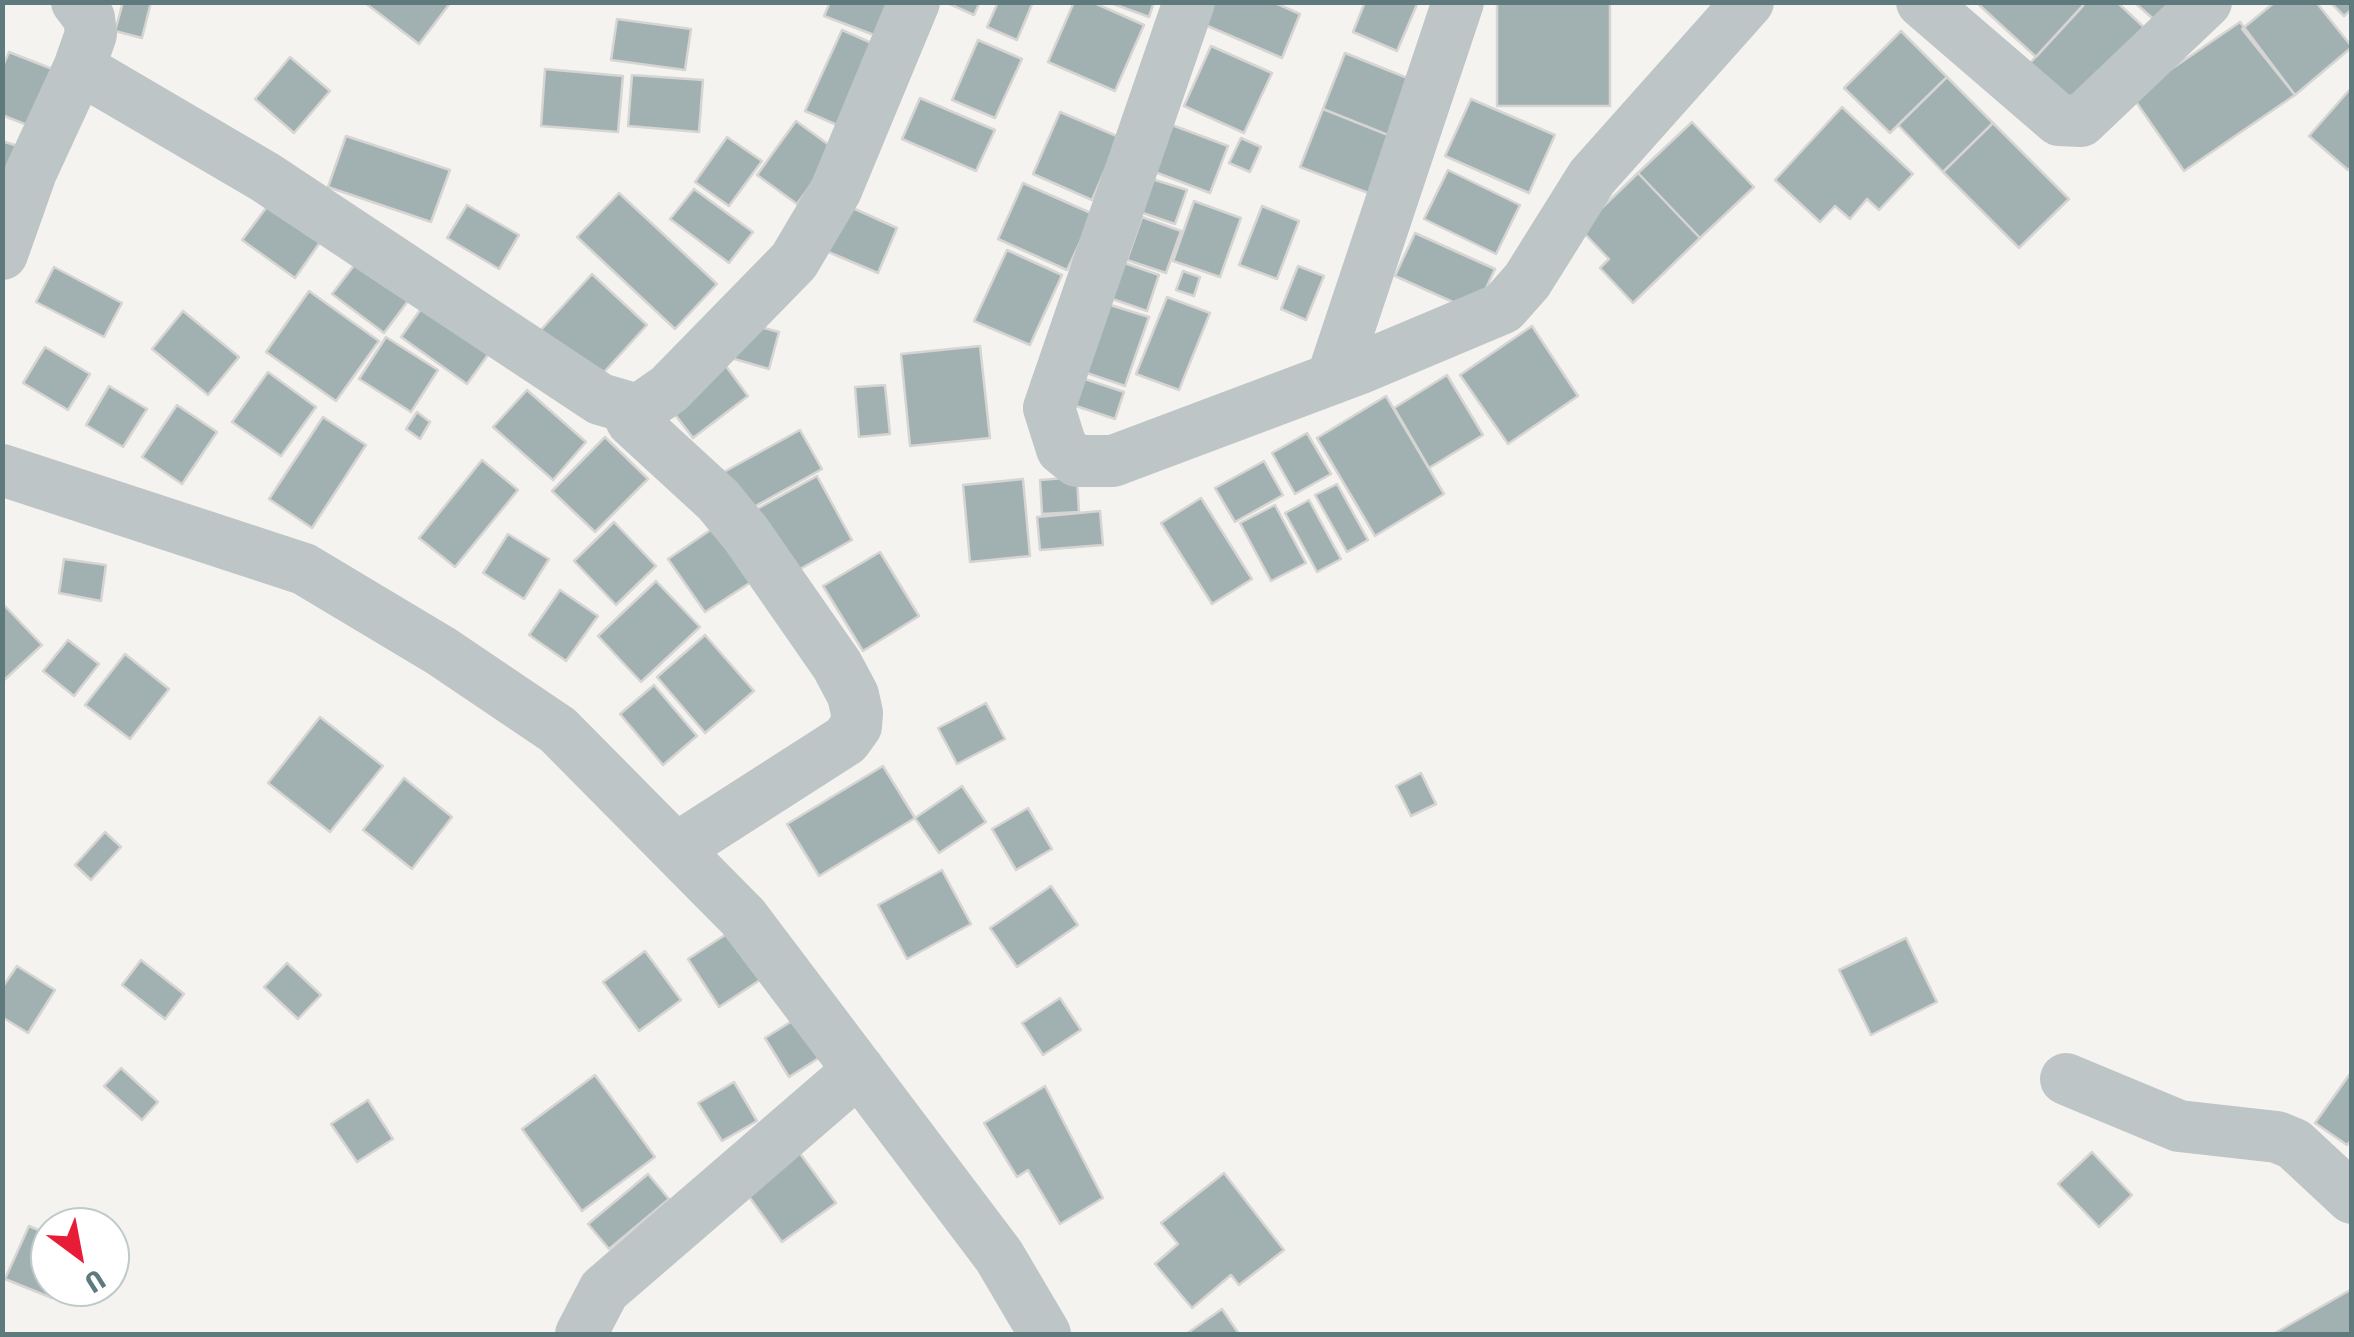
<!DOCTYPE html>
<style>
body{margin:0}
#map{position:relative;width:2354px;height:1337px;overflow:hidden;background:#f5f3f0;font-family:"Fira Sans Condensed",sans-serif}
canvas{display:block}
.frame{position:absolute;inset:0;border:5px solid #5e7a7d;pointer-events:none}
.north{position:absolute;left:30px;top:1207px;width:100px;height:100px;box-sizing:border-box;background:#fff;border:2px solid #bfcacb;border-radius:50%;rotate:148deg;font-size:28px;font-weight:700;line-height:40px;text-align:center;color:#5e7a7d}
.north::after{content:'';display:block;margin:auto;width:35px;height:45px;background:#e91c38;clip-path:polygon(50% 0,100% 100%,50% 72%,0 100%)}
</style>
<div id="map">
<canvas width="2354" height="1337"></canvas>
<div class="frame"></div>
<div class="north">U</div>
</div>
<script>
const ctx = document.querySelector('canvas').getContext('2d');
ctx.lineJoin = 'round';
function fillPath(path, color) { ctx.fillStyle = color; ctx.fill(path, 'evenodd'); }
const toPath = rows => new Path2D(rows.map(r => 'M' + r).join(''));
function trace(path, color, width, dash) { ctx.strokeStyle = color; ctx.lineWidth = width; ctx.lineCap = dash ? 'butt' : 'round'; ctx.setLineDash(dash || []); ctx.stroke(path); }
const building = toPath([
 [123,2,151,2,142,38,115,31,123,2],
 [364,2,451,2,419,44,364,2],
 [830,2,896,2,882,38,824,16,830,2],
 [945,2,980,2,974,15,945,2],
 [998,2,1033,2,1017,40,987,27,998,2],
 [1074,2,1092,2,1144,25,1115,91,1048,62,1074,2],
 [1108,2,1154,2,1149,17,1108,2],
 [1213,2,1273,2,1300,14,1282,58,1203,24,1213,2],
 [1365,2,1418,2,1397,51,1353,32,1365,2],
 [1497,2,1610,2,1610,106,1497,106,1497,2],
 [1976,2,2080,2,2083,6,2036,57,1976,2],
 [2086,2,2117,2,2148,31,2078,106,2030,63,2086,2],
 [2134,2,2177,2,2159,24,2134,2],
 [2275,2,2316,2,2352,47,2295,95,2242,29,2275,2],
 [2330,2,2352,2,2352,9,2344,16,2330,2],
 [617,19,691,29,685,70,611,60,617,19],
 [2240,22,2295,95,2184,171,2132,96,2240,22],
 [842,30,874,44,837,125,805,111,842,30],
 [1901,31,1947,77,1890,133,1844,88,1901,31],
 [978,40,1022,59,995,118,952,100,978,40],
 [1211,46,1272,73,1244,133,1184,106,1211,46],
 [9,52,65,74,42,131,2,115,2,68,9,52],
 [1345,53,1415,81,1393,137,1323,109,1345,53],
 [290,57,330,91,294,133,255,99,290,57],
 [545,69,623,76,618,132,541,126,545,69],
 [632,75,703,80,699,132,628,126,632,75],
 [1947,77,1993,123,1943,172,1898,125,1947,77],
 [2352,87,2352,166,2348,170,2309,136,2352,87],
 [920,98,995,130,976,171,902,139,920,98],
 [1471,99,1555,135,1529,193,1445,156,1471,99],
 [1842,107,1913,174,1879,210,1867,199,1850,219,1835,206,1820,222,1775,180,1842,107],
 [1323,109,1393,137,1371,194,1300,167,1323,109],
 [1060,112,1119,137,1092,200,1033,174,1060,112],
 [796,121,836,150,797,204,757,175,796,121],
 [1692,122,1754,187,1700,238,1638,173,1692,122],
 [1993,123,2069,199,2019,248,1943,172,1993,123],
 [1172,125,1228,146,1210,193,1155,172,1172,125],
 [346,136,450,170,431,222,328,187,346,136],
 [727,137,762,161,729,206,695,182,727,137],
 [1241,138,1261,147,1250,172,1229,163,1241,138],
 [2,141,27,149,2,182,2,141],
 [1448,170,1520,205,1496,254,1424,219,1448,170],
 [1638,173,1700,238,1633,303,1600,268,1609,259,1580,229,1638,173],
 [1149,178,1187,190,1175,224,1137,211,1149,178],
 [1023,183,1093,214,1067,270,998,239,1023,183],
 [694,189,753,232,729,263,670,219,694,189],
 [619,193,717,284,675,329,577,237,619,193],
 [1194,201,1241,218,1220,277,1173,261,1194,201],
 [269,204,321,241,295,278,242,240,269,204],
 [467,205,519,235,499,269,447,238,467,205],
 [846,205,897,228,878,273,826,251,846,205],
 [1262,206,1299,221,1277,279,1239,265,1262,206],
 [1142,217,1181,231,1166,273,1127,260,1142,217],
 [1415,233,1495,269,1475,312,1395,276,1415,233],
 [1007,250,1062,275,1030,345,974,321,1007,250],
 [359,259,411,297,384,333,332,294,359,259],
 [1113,259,1159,275,1147,311,1101,295,1113,259],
 [1298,266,1324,276,1306,320,1281,309,1298,266],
 [54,267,122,303,104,337,36,302,54,267],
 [1183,271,1200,277,1194,296,1176,290,1183,271],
 [592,274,647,325,595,382,539,332,592,274],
 [309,291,379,341,336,401,266,352,309,291],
 [1167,297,1210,313,1179,390,1136,374,1167,297],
 [1107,304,1149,317,1125,386,1084,372,1107,304],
 [423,306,490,352,467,384,401,337,423,306],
 [183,311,239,357,208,395,152,349,183,311],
 [742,322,779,332,769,369,731,358,742,322],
 [1532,326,1578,396,1508,444,1460,375,1532,326],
 [386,337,438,370,411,412,359,379,386,337],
 [980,346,990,438,910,446,901,354,980,346],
 [45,347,90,374,68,410,23,383,45,347],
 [720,358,748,396,693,438,664,400,720,358],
 [268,372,316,407,281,456,232,422,268,372],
 [1070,374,1124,392,1115,419,1061,401,1070,374],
 [1447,375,1483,435,1429,468,1394,408,1447,375],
 [885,385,890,434,859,437,855,387,885,385],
 [109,386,147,409,123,447,86,425,109,386],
 [527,390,586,442,553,480,493,427,527,390],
 [1386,396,1444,494,1375,536,1317,438,1386,396],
 [177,405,217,432,182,484,142,457,177,405],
 [417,412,430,422,420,439,406,429,417,412],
 [323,417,366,445,312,528,269,499,323,417],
 [800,430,822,469,743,513,722,473,800,430],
 [1307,433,1331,474,1295,494,1272,453,1307,433],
 [605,437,648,479,595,532,552,491,605,437],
 [482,460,518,490,455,567,419,538,482,460],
 [1264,461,1283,495,1235,522,1215,488,1264,461],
 [817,476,852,540,784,578,748,514,817,476],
 [1077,477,1079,512,1042,514,1040,480,1077,477],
 [1023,479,1030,556,970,562,963,485,1023,479],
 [1337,484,1368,540,1347,552,1315,495,1337,484],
 [1201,498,1252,579,1212,604,1161,523,1201,498],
 [1309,500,1341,559,1317,572,1285,513,1309,500],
 [1275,505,1306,563,1271,581,1240,523,1275,505],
 [1100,511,1103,545,1040,550,1037,517,1100,511],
 [725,520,762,575,705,612,668,559,725,520],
 [614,522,656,566,616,605,574,561,614,522],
 [508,534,549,559,524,599,483,573,508,534],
 [880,552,919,616,863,651,823,586,880,552],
 [64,559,106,565,101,601,59,593,64,559],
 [656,581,700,627,641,682,598,636,656,581],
 [560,590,598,616,566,661,529,635,560,590],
 [2,603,42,645,2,682,2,603],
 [705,635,754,691,705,733,657,677,705,635],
 [68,640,99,664,74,696,43,671,68,640],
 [125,654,169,689,130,739,85,705,125,654],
 [654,685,697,736,663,765,620,714,654,685],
 [986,703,1005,739,957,764,938,728,986,703],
 [320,717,383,766,330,832,268,783,320,717],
 [883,766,915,818,819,876,787,824,883,766],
 [1421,773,1436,804,1411,816,1396,786,1421,773],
 [404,778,452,817,412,869,363,830,404,778],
 [962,786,986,822,939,853,915,818,962,786],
 [1028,808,1052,849,1016,870,992,829,1028,808],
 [105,832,121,847,91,880,75,865,105,832],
 [942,870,971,924,907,959,878,905,942,870],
 [1051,886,1078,925,1017,967,990,928,1051,886],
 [728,933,760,980,719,1007,688,959,728,933],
 [1906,938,1937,1002,1871,1035,1839,970,1906,938],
 [645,951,681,1000,639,1031,603,982,645,951],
 [141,960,184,994,165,1019,122,985,141,960],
 [287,963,321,995,298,1019,264,987,287,963],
 [17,966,55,990,28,1033,2,1017,2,988,17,966],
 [1060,998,1081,1030,1043,1055,1022,1023,1060,998],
 [800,1016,825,1054,789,1077,765,1038,800,1016],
 [121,1068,158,1102,142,1120,104,1086,121,1068],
 [2352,1071,2352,1139,2347,1145,2315,1123,2352,1071],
 [595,1075,655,1157,582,1211,522,1129,595,1075],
 [734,1082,757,1121,722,1141,698,1103,734,1082],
 [1045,1086,1103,1198,1060,1224,1028,1170,1017,1177,984,1123,1045,1086],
 [368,1100,393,1139,357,1162,331,1124,368,1100],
 [799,1152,836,1203,782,1242,745,1191,799,1152],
 [2092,1152,2132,1195,2099,1227,2058,1184,2092,1152],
 [1224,1173,1284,1250,1239,1285,1231,1275,1192,1308,1155,1264,1178,1244,1161,1223,1224,1173],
 [648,1174,669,1199,609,1249,588,1224,648,1174],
 [29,1226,50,1235,50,1287,57,1287,52,1298,5,1279,29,1226],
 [2352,1289,2352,1334,2276,1334,2275,1333,2352,1289],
 [1222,1309,1239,1334,1186,1334,1222,1309]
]);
const minor = toPath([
 [77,2,89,18,91,34,79,68],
 [1189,2,1049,408,1062,449,1077,461,1113,461,1358,369,1503,308,1527,281,1592,177,1748,2],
 [1922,2,2059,120,2081,121,2206,2],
 [2,254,31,172,79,68,265,177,600,399,634,409,643,407,669,389,794,261,836,190,914,2],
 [1332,379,1458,2],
 [625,407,632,421,718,500,746,534,837,665,853,695,857,713,856,726,846,740,676,849],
 [2,470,304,569,441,651,558,730,743,917,999,1256,1045,1334],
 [2066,1079,2179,1126,2277,1137,2294,1144,2352,1198],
 [581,1334,604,1290,859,1070]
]);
fillPath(building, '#a1b1b1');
trace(building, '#d6d5d3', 2.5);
trace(minor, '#bdc5c6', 52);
</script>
